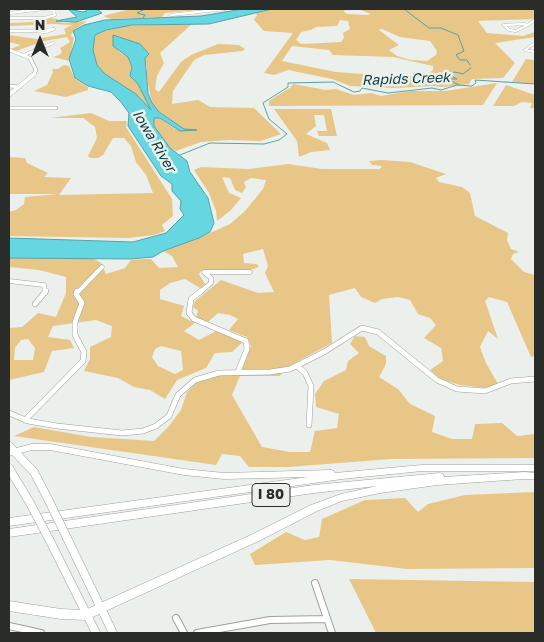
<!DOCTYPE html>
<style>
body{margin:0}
#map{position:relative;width:544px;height:642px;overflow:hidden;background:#ecf0ec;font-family:"Golos Text",sans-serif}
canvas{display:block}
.frame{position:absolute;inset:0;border:10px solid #2a2c2a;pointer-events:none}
.north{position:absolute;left:15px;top:15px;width:50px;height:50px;-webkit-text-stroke:4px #ecf0ec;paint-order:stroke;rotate:0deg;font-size:14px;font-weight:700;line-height:20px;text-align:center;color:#2a2c2a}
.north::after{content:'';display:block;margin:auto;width:18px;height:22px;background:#2a2c2a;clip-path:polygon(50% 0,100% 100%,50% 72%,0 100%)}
</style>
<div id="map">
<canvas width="544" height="642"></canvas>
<div class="frame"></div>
<div class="north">N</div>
</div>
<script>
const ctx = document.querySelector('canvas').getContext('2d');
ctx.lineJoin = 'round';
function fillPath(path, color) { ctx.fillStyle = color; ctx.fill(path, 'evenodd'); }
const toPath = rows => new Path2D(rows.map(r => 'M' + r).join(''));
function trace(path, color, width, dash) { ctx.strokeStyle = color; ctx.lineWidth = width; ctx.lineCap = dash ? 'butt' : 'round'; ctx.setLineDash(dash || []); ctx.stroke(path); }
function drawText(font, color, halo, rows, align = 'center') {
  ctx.font = font + ' "Golos Text",sans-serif'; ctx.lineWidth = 5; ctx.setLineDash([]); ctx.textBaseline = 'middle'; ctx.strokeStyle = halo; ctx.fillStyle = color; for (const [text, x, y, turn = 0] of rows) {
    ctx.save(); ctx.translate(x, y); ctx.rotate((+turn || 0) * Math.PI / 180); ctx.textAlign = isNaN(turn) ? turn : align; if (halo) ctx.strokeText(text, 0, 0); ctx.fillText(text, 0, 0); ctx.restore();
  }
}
const green = toPath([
 [131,9,148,10,209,9,165,13,162,17,111,19,103,16],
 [272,9,345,9,344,12,347,14,367,15,371,14,358,9,535,9,535,18,533,19,478,21,487,33,523,36,535,32,535,37,495,43,515,63,503,78,472,79,469,84,443,87,432,86,394,88,350,86,332,79,288,70,274,75,264,73,293,33,264,31,254,20,257,15,256,13],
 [340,20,348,21,350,29,343,33,344,38,341,42,301,44,296,40,301,32,311,30,316,27,337,26],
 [382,29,400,37,430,41,437,51,436,55,427,61,411,60,397,56,389,50,399,45,379,30],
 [292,46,329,50,333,55,393,57,433,66,433,70,429,73,403,77,336,72,282,61],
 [49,18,58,19,56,21,63,23,87,21,73,31,71,36,74,38,69,61,53,57,59,55,62,52,60,48,70,42,67,37,44,41,16,51,10,49,21,45,9,42,9,35,37,39,47,37,66,34,64,29,72,25,53,24,9,26,9,23,33,22],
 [193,23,160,53,164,63,157,76,155,89,159,92,181,62,191,55,218,44,239,45,245,49,243,51,204,55,194,60,173,91,172,104,198,100,210,107,254,108,281,134,261,141,229,140,201,142,176,151,170,148,154,126,153,118,160,118,175,129,196,130,184,129,159,112,152,103,146,74,147,69,145,58,149,54,140,44,122,38,118,51,128,57,132,67,130,76,138,84,152,112,136,94,105,74,97,65,93,50,96,33,125,26],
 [526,59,535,60,535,84,512,82],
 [64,65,69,66,75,79,88,87,88,90,66,97,34,91,47,85,53,72,52,69,58,69],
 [497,83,483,105,269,106,269,101,291,87,293,84,326,90,336,89,354,95,371,93,381,96,410,91,445,91],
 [506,85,535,95,535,108,530,108,532,103,522,102,514,106,493,106],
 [274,109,331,109,337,136,319,136,317,131,327,131,324,115,314,115,316,126,306,134,327,143,330,150,311,152,299,157,297,141],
 [91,113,109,121,127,121,126,127,172,199,173,216,162,225,165,231,154,235,129,238,9,236,9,212,16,210,24,204,25,197,58,194,9,194,9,157,25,158,27,163,48,173,44,177,71,178,59,195,153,193,146,175,136,162,131,146,124,138,113,138,103,155,98,158,90,158,88,156,97,138,95,127,83,118,50,118],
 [382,160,410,162,446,174,436,178,439,182,462,187,470,193,475,216,508,233,507,240,511,249,519,252,513,254,511,259,524,272,535,275,535,356,531,357,507,302,489,297,485,301,498,339,488,331,480,347,486,363,498,384,486,388,460,385,440,379,430,370,443,361,441,348,424,338,436,325,430,318,418,314,410,300,398,297,382,299,375,303,361,297,355,288,329,295,332,343,289,366,278,369,242,369,251,346,247,337,229,330,238,319,230,315,218,313,208,322,196,318,198,311,193,307,195,301,221,280,258,293,274,292,265,273,268,266,263,249,243,254,244,263,257,264,259,267,250,270,202,270,199,274,205,284,200,288,185,279,170,283,160,290,160,299,184,306,181,316,195,323,184,331,199,340,216,331,237,339,242,343,232,352,215,353,206,368,177,380,165,399,150,390,134,387,118,378,84,371,90,359,90,347,111,337,112,326,96,320,53,326,48,337,70,340,74,348,52,351,44,372,9,380,9,328,22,327,38,313,56,317,66,293,66,277,39,270,9,267,9,257,93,258,101,263,106,274,125,268,131,260,143,259,151,259,159,268,178,267,172,256,163,251,199,238,230,224,245,211,263,189,266,180,251,178,244,182,246,187,242,193,235,190,230,178,222,177,229,193,241,198,231,210,217,221,216,211,209,193,194,170,201,167,249,169,288,164,322,169,380,169,382,166,372,165,369,161],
 [28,339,35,348,33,360,14,360,15,348,21,340],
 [161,346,181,351,183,370,175,374,158,366,152,357,155,349],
 [355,336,365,337,369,346,386,356,386,364,379,377,398,389,410,404,435,416,432,432,452,439,472,439,475,424,502,423,517,436,535,434,535,458,391,459,288,467,249,467,240,456,222,454,216,465,14,436,34,427,91,437,154,441,169,426,181,410,187,392,197,382,224,374,282,373,280,376,240,376,232,395,262,447,290,452,310,452,315,431,337,428,339,414,316,407,315,394,324,381,346,370,348,361,359,353,350,344],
 [535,492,535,568,407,569,330,560,255,565,250,554,286,532,305,540,319,537,322,519,365,500,405,498,418,512,428,504,465,495],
 [349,579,535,582,535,633,376,633]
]);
const water = toPath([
 [68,9,83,12,87,11,85,9,97,9,102,13,76,22,56,21,77,17,68,9],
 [243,9,272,9,209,24,132,25,106,30,95,35,93,50,97,65,105,74,136,94,151,110,138,84,130,76,132,67,128,57,113,46,113,35,140,44,149,54,145,58,148,93,152,103,159,112,184,129,197,130,180,131,160,118,154,118,154,126,170,148,187,161,190,172,208,198,214,223,210,232,199,238,163,251,153,257,130,259,9,258,9,238,133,242,166,233,184,215,180,209,181,201,172,191,172,184,161,176,128,126,129,113,121,102,111,92,88,86,75,78,69,59,76,39,73,31,84,25,105,20,201,16,243,9]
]);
const stream = toPath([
 [404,9,429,28,441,28,458,35,464,51,456,55,460,60,467,60,470,65],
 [143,18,145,15,137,13,145,9],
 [459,85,447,79,457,79,448,74,455,72,463,74,471,68],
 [180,155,210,143,264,144,279,140,287,134,269,119,263,103,288,87,288,83,333,82,354,92,360,91,362,88,388,93,432,88,441,90,457,85,472,86,476,83,475,80,535,84]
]);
const streetFar4 = toPath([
 [9,13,43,9,53,10,55,15,45,18,9,18],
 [171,15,225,9],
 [524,24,528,25,516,31,509,30,504,25,524,24],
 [528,25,535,20],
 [54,29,46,32,35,31,54,29],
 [9,31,35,31],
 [535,43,525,50,535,52],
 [24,55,53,43]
]);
const streetFar3 = toPath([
 [9,86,20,87],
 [9,108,56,108]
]);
const streetFar2 = toPath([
 [9,281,44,285,45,293],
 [77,293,102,267],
 [199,293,211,283,211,278,204,272,250,272]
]);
const streetFar1 = toPath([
 [201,291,191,299,189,313,194,319,246,341,247,349,238,372],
 [35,304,46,291],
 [297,366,305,373,311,386,309,425],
 [9,413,28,421,57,426,122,433,143,431,156,426,169,416,178,395,195,380,219,373,270,372,290,369,324,352,362,328,378,332,437,380,457,389,485,391,511,381,535,379],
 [25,420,83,361,84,352,75,335,75,322,82,303,76,294,77,291]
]);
const street = toPath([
 [315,583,332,633],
 [176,618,184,633],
 [9,626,41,633],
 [197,633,270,620,327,619]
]);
const secondaryFar2 = toPath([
 [9,50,30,58,36,70,33,76]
]);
const secondaryFar1 = toPath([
 [9,95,34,74]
]);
const secondary = toPath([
 [9,446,34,472,49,501],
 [9,468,30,503],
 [67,538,113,633],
 [50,541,96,633]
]);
const highway = toPath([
 [32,444,50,444,184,469,224,473,331,470,334,471,335,473,422,465,535,465,535,471,422,471,342,479,9,526,9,518,308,477,224,479,184,475,50,450,32,450,9,456,9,450,32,444],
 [525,472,535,473,535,479,523,479,437,485,380,493,342,501,317,511,261,540,86,620,61,619,9,611,9,601,61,609,85,610,253,534,311,505,341,494,377,486,314,493,9,537,9,529,314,485,440,473,443,474,444,477,525,472]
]);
const secondaryBridge = toPath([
 [49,501,67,538],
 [30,503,50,541]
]);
const farWaternames = [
 ["Rapids Creek",406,79,-2],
 ["Iowa River",154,141,59]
];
const shields = [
 [271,495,38]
];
const shieldNames = [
 ["I 80",271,495]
];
fillPath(green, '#e7c688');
fillPath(water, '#66d6e0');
trace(water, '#54a3a9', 1);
trace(stream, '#54a3a9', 1);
trace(streetFar4, '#9c9f9c', 3);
trace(streetFar3, '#9c9f9c', 4);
trace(streetFar2, '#9c9f9c', 5);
trace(streetFar1, '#9c9f9c', 6);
trace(street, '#9c9f9c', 8);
trace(secondaryFar2, '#9c9f9c', 4);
trace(secondaryFar1, '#9c9f9c', 4.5);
trace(secondary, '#9c9f9c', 9);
trace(highway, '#9c9f9c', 1);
trace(streetFar4, '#fff', 2.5);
trace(streetFar3, '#fff', 3);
trace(streetFar2, '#fff', 4);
trace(streetFar1, '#fff', 5);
trace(street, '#fff', 6);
trace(secondaryFar2, '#fff', 3);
trace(secondaryFar1, '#fff', 4);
trace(secondary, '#fff', 8);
fillPath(highway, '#fff');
trace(secondaryBridge, '#9c9f9c', 9, []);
trace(secondaryBridge, '#fff', 8);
drawText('italic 14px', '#043c40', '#ecf0ec', farWaternames);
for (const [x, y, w] of shields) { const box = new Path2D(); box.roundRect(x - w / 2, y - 11.5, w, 23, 4); ctx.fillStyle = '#ecf0ec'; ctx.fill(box); trace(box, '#2a2c2a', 1); }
drawText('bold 14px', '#2a2c2a', null, shieldNames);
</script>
